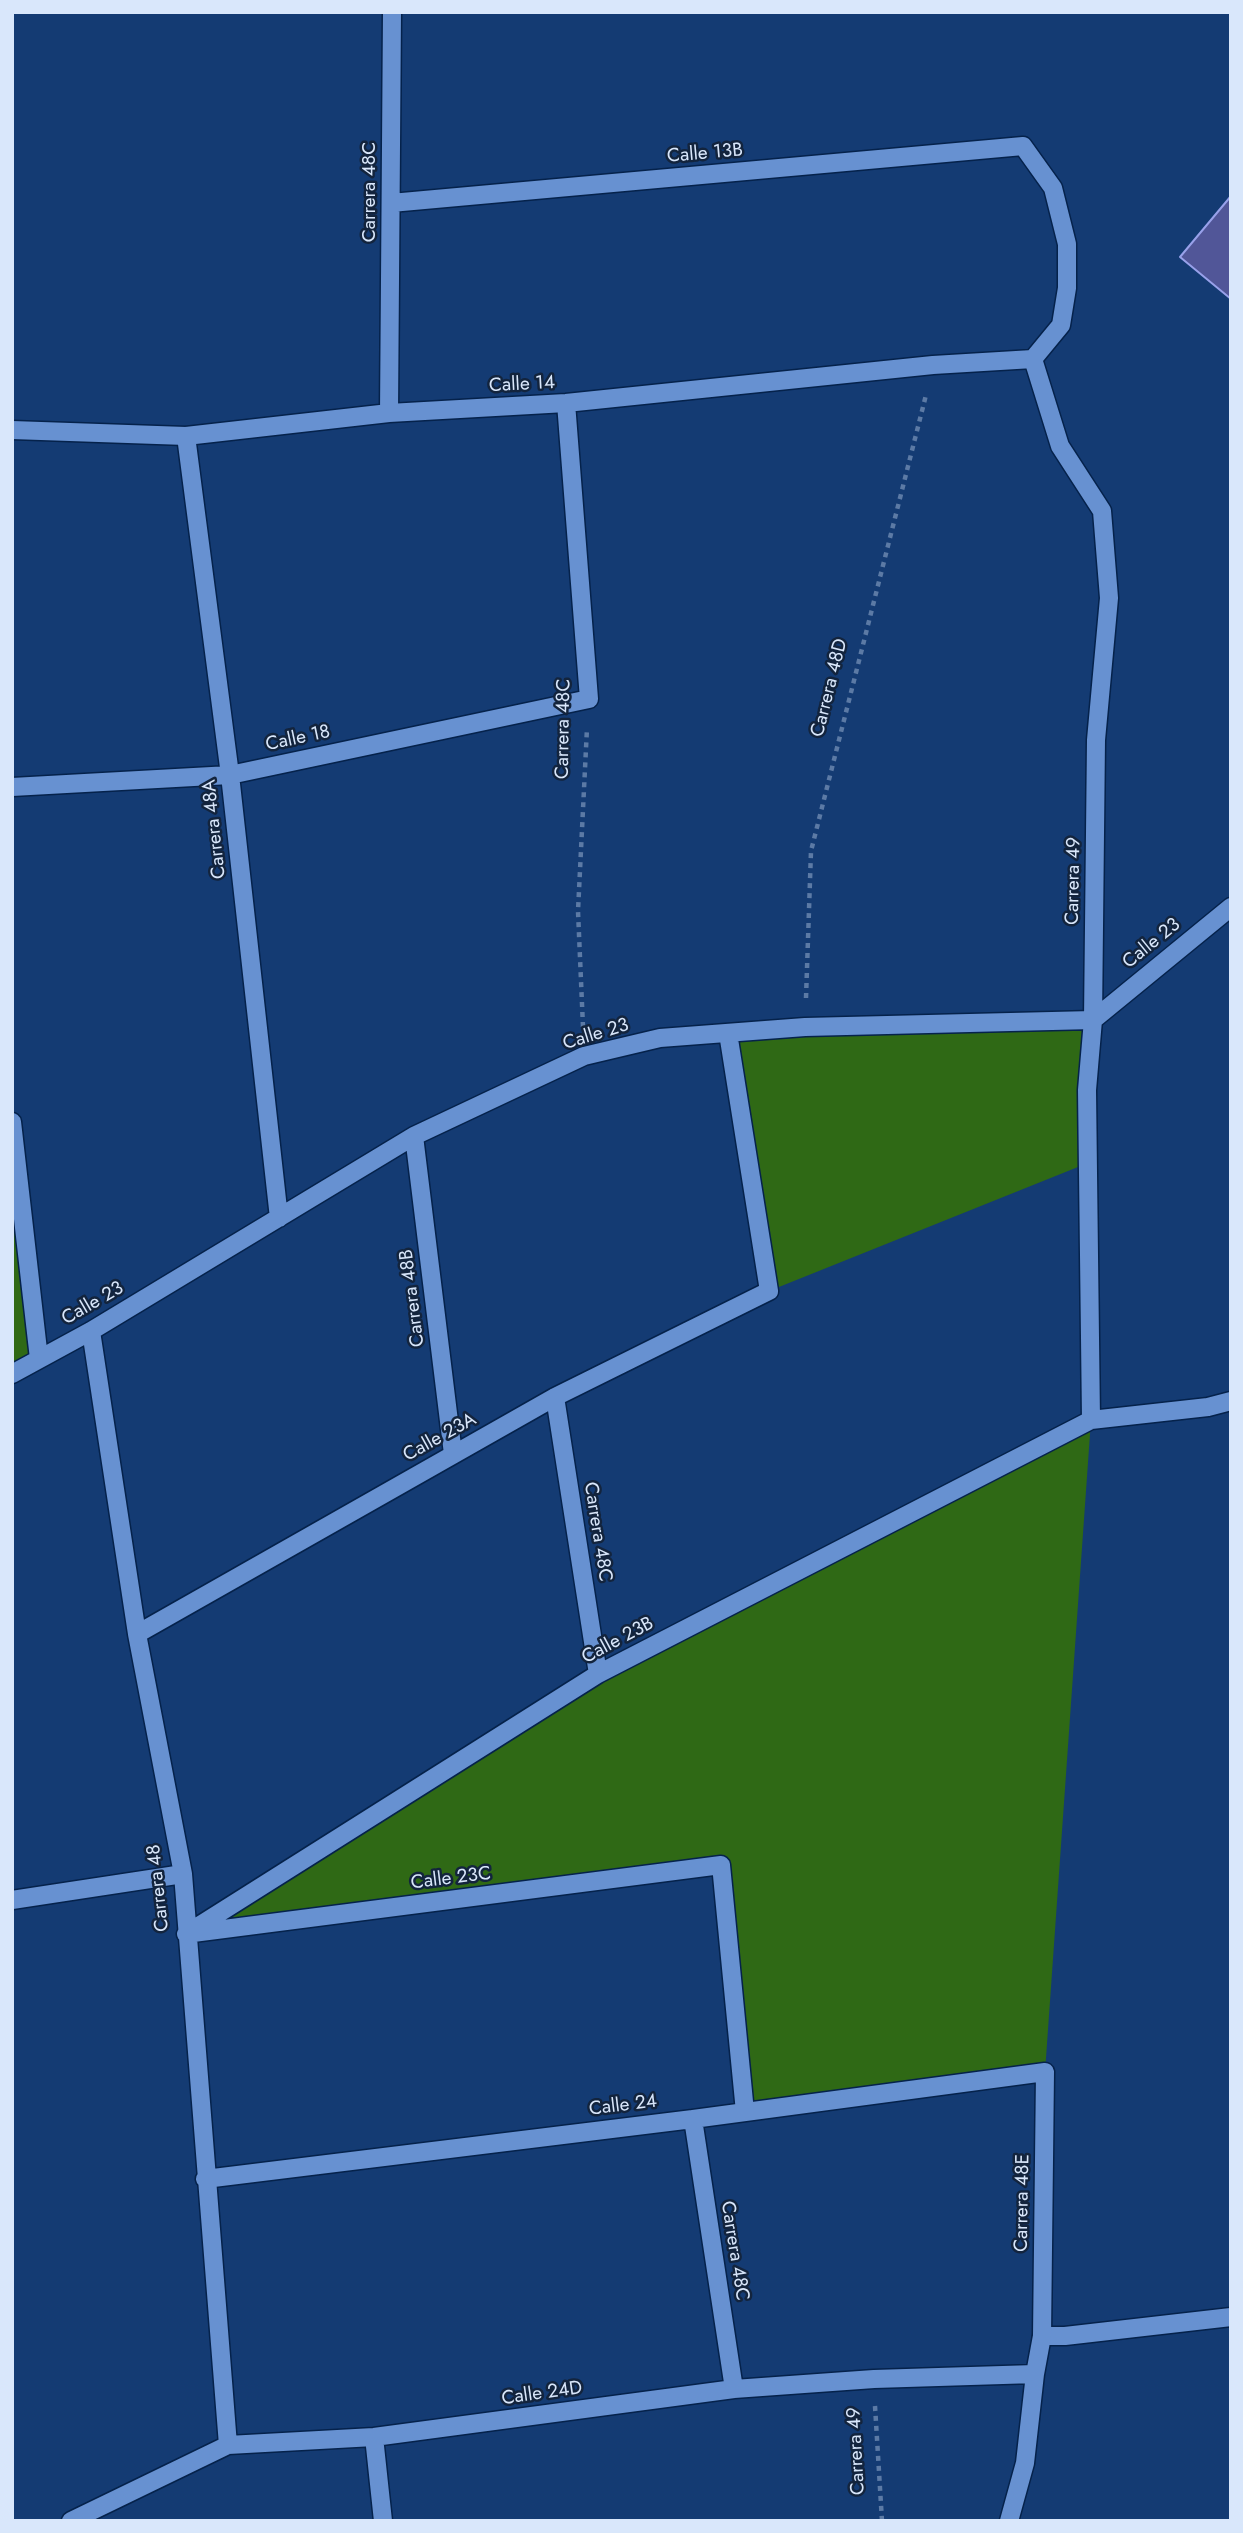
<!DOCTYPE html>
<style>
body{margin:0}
#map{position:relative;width:1243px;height:2533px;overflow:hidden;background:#143b73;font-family:Jost,sans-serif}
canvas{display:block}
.frame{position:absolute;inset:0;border:14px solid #d9e7fb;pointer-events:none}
</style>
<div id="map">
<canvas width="1243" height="2533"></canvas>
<div class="frame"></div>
</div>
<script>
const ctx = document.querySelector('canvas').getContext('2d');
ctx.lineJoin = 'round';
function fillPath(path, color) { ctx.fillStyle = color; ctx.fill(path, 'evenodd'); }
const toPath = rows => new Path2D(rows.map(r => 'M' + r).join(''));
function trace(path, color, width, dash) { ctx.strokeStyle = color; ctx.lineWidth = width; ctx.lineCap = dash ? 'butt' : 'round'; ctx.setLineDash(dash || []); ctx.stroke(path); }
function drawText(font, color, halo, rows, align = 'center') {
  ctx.font = font + ' Jost,sans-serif'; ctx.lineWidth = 5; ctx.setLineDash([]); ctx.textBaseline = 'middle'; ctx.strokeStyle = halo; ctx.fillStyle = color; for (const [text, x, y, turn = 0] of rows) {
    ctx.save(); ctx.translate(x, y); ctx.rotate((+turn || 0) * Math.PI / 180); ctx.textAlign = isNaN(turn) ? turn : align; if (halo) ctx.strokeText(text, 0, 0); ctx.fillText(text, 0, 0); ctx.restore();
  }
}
const green = toPath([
 [1093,1020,1088,1163,769,1291,728,1033],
 [12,1123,39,1359,12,1373],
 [1091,1420,1045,2072,745,2112,721,1865,186,1934,614,1665]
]);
const building = toPath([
 [1231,196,1231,299,1180,257,1231,196]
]);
const path = toPath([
 [806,998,811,851,926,395],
 [583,1027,578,911,587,728],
 [875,2406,882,2521]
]);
const service = toPath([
 [1042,2336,1065,2336,1231,2317]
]);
const minor = toPath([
 [391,203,1023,146,1053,188,1067,244,1067,288,1061,325,1033,359],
 [1033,359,1060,446,1102,511,1109,598,1096,740,1093,1020,1087,1090,1091,1420],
 [389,413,392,12],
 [12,430,186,436,389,413,566,403,933,365,1033,359],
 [186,436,230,775,279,1218],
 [12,787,230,775,589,699,566,403],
 [12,1122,39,1359],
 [414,1136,453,1454],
 [91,1331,137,1634,183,1874,228,2445],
 [12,1374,91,1331,414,1136,584,1056,660,1038,805,1027,1093,1020,1231,907],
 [555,1397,598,1674],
 [137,1634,555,1397,769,1291,728,1033],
 [12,1900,183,1874],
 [193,1933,721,1865,745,2112],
 [186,1934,598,1674,1091,1420,1208,1407,1231,1401],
 [693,2119,734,2389],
 [205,2179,693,2119,1045,2072,1042,2336,1035,2374,1025,2463,1009,2521],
 [374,2437,383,2521],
 [71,2521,228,2445,374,2437,734,2389,874,2379,1035,2374]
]);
const streetNames = [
 ["Calle 13B",705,154,-5],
 ["Carrera 48C",370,192,-90],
 ["Calle 14",522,385,-3],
 ["Carrera 48D",830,688,-76],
 ["Carrera 48C",564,729,-89],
 ["Calle 18",298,739,-12],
 ["Carrera 48A",215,829,-96],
 ["Carrera 49",1074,881,-89],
 ["Calle 23",1152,944,-39],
 ["Calle 23",596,1035,-17],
 ["Carrera 48B",413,1298,-97],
 ["Calle 23",93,1304,-30],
 ["Calle 23A",440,1438,-29],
 ["Carrera 48C",597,1532,81],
 ["Calle 23B",618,1641,-28],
 ["Calle 23C",451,1879,-7],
 ["Carrera 48",159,1888,-96],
 ["Calle 24",623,2106,-7],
 ["Carrera 48E",1023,2203,-89],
 ["Carrera 48C",734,2251,81],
 ["Calle 24D",542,2394,-8],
 ["Carrera 49",857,2451,-93]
];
fillPath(green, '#2f6915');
fillPath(building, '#515698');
trace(building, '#98a1ea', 2);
trace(service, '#05224b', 21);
trace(minor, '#05224b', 21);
trace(path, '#5c7aa5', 4.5, [5, 5]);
trace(service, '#6791d1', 18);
trace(minor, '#6791d1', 18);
drawText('19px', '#d9e7fb', '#13243d', streetNames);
</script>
